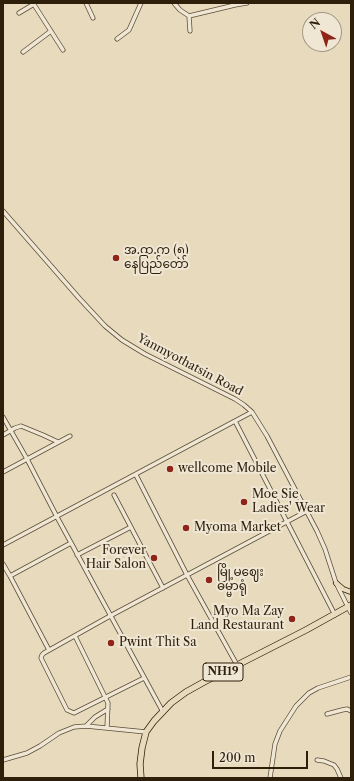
<!DOCTYPE html>
<meta charset="utf-8">
<style>
body{margin:0}
#map{position:relative;width:354px;height:781px;overflow:hidden;background:#e7dabd;font-family:"Libre Caslon Text",serif}
canvas{display:block}
.frame{position:absolute;inset:0;border:4px solid #2e1f0b;pointer-events:none}
.north{position:absolute;left:302px;top:12px;width:40px;height:40px;box-sizing:border-box;background:#efe7d4;border:1px solid #a29784;border-radius:50%;rotate:320deg;font-size:11px;font-weight:700;line-height:16px;text-align:center;color:#2e1f0b}
.north::after{content:'';display:block;margin:auto;width:14px;height:18px;background:#8f2418;clip-path:polygon(50% 0,100% 100%,50% 72%,0 100%)}
.scale{position:absolute;left:212px;top:751px;width:96px;height:18px;box-sizing:border-box;border:2px solid #2e1f0b;border-top:0;padding-left:5px;font-size:12px;line-height:14px;white-space:nowrap;color:#2e1f0b;-webkit-text-stroke:3px #efe7d4;paint-order:stroke}
</style>
<div id="map">
<canvas width="354" height="781"></canvas>
<div class="frame"></div>
<div class="north">N</div>
<div class="scale">200 m</div>
</div>
<script>
const ctx = document.querySelector('canvas').getContext('2d');
ctx.lineJoin = 'round';
const toPath = rows => new Path2D(rows.map(r => 'M' + r).join(''));
function trace(path, color, width, dash) { ctx.strokeStyle = color; ctx.lineWidth = width; ctx.lineCap = dash ? 'butt' : 'round'; ctx.setLineDash(dash || []); ctx.stroke(path); }
function drawText(font, color, halo, rows, align = 'center') {
  ctx.font = font + ' "Libre Caslon Text","Noto Sans Myanmar",serif'; ctx.lineWidth = 4; ctx.setLineDash([]); ctx.textBaseline = 'middle'; ctx.strokeStyle = halo; ctx.fillStyle = color; for (const [text, x, y, turn = 0] of rows) {
    ctx.save(); ctx.translate(x, y); ctx.rotate((+turn || 0) * Math.PI / 180); ctx.textAlign = isNaN(turn) ? turn : align; if (halo) ctx.strokeText(text, 0, 0); ctx.fillText(text, 0, 0); ctx.restore();
  }
}
const minor = toPath([
 [33,3,63,50],
 [86,3,93,18],
 [174,3,180,10,189,16,235,5,247,3],
 [19,13,34,4],
 [189,16,190,31],
 [117,39,129,30,141,3],
 [23,52,51,31],
 [3,211,79,298,105,326,122,340,145,354,235,399,244,405,252,412,267,436,317,531,325,549,336,583,351,613],
 [252,412,235,421,335,615],
 [3,417,27,459,57,517,163,712],
 [3,435,15,428,21,426,43,435,58,442],
 [3,472,70,436],
 [136,475,187,575,237,665],
 [114,495,163,588],
 [3,545,235,421],
 [77,555,131,527],
 [3,564,10,576,49,650],
 [10,576,71,543],
 [75,636,108,703,107,728],
 [144,678,74,713,67,710,41,658,42,655,44,653,110,616,307,511],
 [327,714,342,710,347,709,351,711],
 [86,726,95,717,108,709],
 [3,760,27,753,40,746,59,733,74,727,86,726,146,732],
 [317,760,324,761,334,765,337,769,341,778],
 [270,778,275,744,280,731,296,706,309,693,318,688,351,677]
]);
const major = toPath([
 [336,583,343,589,351,592]
]);
const highway = toPath([
 [141,778,140,764,142,748,146,732,154,721,171,703,186,692,204,682,306,630,351,605]
]);
const markers = [
 [116,258,4,"#8f2418"],
 [170,469,4,"#8f2418"],
 [244,502,4,"#8f2418"],
 [186,528,4,"#8f2418"],
 [154,558,4,"#8f2418"],
 [209,580,4,"#8f2418"],
 [292,619,4,"#8f2418"],
 [111,643,4,"#8f2418"]
];
const shields = [
 [223,672,40]
];
const shieldNames = [
 ["NH19",223,672]
];
const poiNames = [
 ["အ.ထ.က (၅)",124,251],
 ["နေပြည်တော်",124,265],
 ["wellcome Mobile",178,469],
 ["Moe Sie",252,495],
 ["Ladies' Wear",252,509],
 ["Myoma Market",194,528],
 ["Forever",146,551,"right"],
 ["Hair Salon",146,565,"right"],
 ["မြို့မဈေး",217,573],
 ["ဓမ္မာရုံ",217,587],
 ["Myo Ma Zay",284,612,"right"],
 ["Land Restaurant",284,626,"right"],
 ["Pwint Thit Sa",119,643]
];
const streetNames = [
 ["Yanmyothatsin Road",190,365,28]
];
trace(minor, '#5c4e38', 5);
trace(major, '#2e1f0b', 6);
trace(highway, '#2e1f0b', 7);
trace(minor, '#efe7d4', 3.5);
trace(major, '#e7dabd', 4.5);
trace(highway, '#e7dabd', 5.5);
for (const [x, y, r, color] of markers) { const dot = new Path2D(); dot.arc(x, y, r, 0, 2 * Math.PI); ctx.fillStyle = color; ctx.fill(dot); trace(dot, '#efe7d4', 1.5); }
for (const [x, y, w] of shields) { const box = new Path2D(); box.roundRect(x - w / 2, y - 9, w, 18, 3); ctx.fillStyle = '#efe7d4'; ctx.fill(box); trace(box, '#2e1f0b', 1); }
drawText('bold 11px', '#2e1f0b', null, shieldNames);
drawText('12px', '#2e1f0b', '#efe7d4', poiNames, 'left');
drawText('12px', '#2e1f0b', '#efe7d4', streetNames);
</script>
